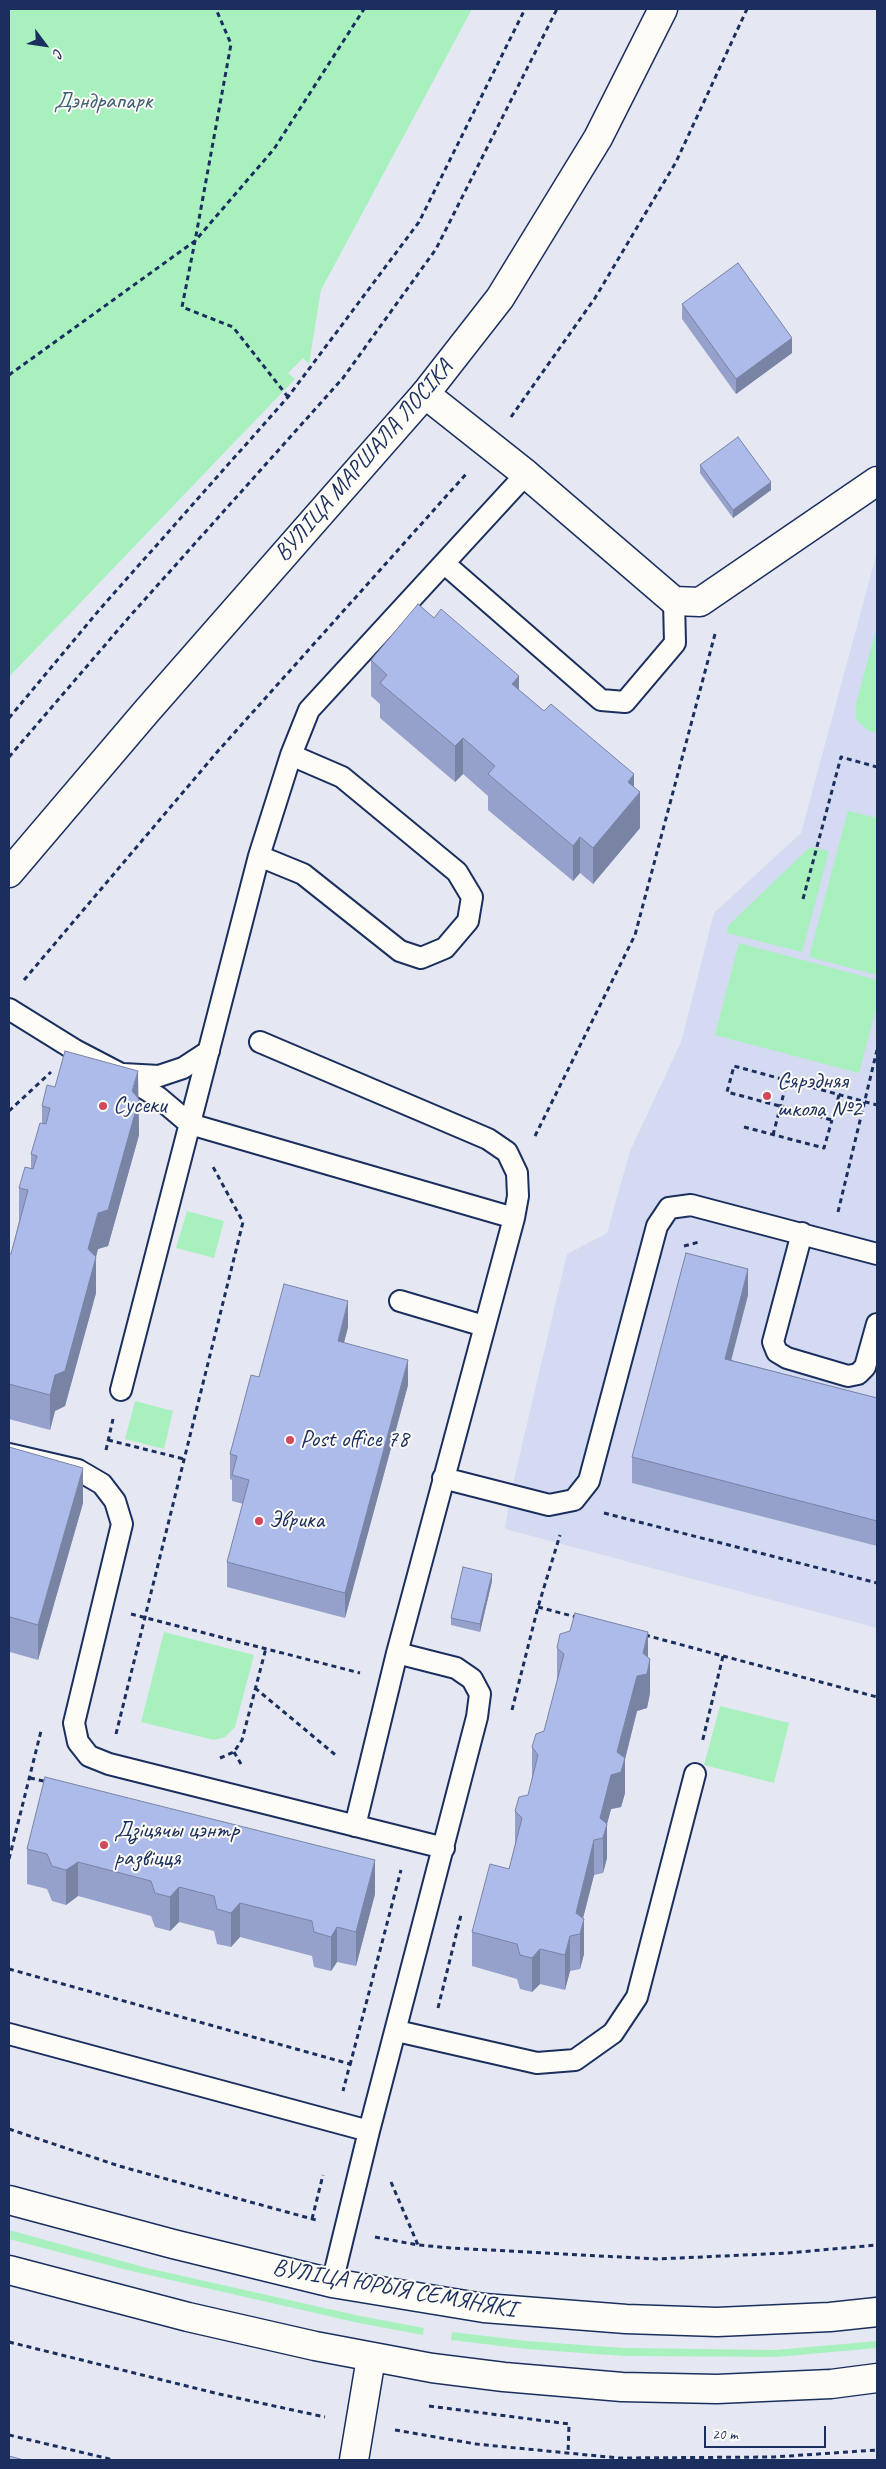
<!DOCTYPE html>
<meta charset="utf-8">
<style>
body{margin:0}
#map{position:relative;width:886px;height:2469px;overflow:hidden;background:#e5e8f3;font-family:Caveat,sans-serif}
canvas{display:block}
.frame{position:absolute;inset:0;border:10px solid #1b2f5e;pointer-events:none}
.north{position:absolute;left:20px;top:20px;width:50px;height:50px;-webkit-text-stroke:4px #fdfcf7;paint-order:stroke;rotate:121deg;font-size:14px;font-weight:700;line-height:20px;text-align:center;color:#1b2f5e}
.north::after{content:'';display:block;margin:auto;width:18px;height:22px;background:#1b2f5e;clip-path:polygon(50% 0,100% 100%,50% 72%,0 100%)}
.scale{position:absolute;left:704px;top:2426px;width:122px;height:22px;box-sizing:border-box;border:2px solid #1b2f5e;border-top:0;padding-left:6px;font-size:15px;line-height:18px;white-space:nowrap;color:#1b2f5e;-webkit-text-stroke:4px #fdfcf7;paint-order:stroke}
</style>
<div id="map">
<canvas width="886" height="2469"></canvas>
<div class="frame"></div>
<div class="north">С</div>
<div class="scale">20 m</div>
</div>
<script>
const ctx = document.querySelector('canvas').getContext('2d');
ctx.lineJoin = 'round';
function fillPath(path, color) { ctx.fillStyle = color; ctx.fill(path, 'evenodd'); }
const toPath = rows => new Path2D(rows.map(r => 'M' + r).join(''));
function trace(path, color, width, dash) { ctx.strokeStyle = color; ctx.lineWidth = width; ctx.lineCap = dash ? 'butt' : 'round'; ctx.setLineDash(dash || []); ctx.stroke(path); }
function drawText(font, color, halo, rows, align = 'center') {
  ctx.font = font + ' Caveat,sans-serif'; ctx.lineWidth = 4; ctx.setLineDash([]); ctx.textBaseline = 'middle'; ctx.strokeStyle = halo; ctx.fillStyle = color; for (const [text, x, y, turn = 0] of rows) {
    ctx.save(); ctx.translate(x, y); ctx.rotate((+turn || 0) * Math.PI / 180); ctx.textAlign = isNaN(turn) ? turn : align; if (halo) ctx.strokeText(text, 0, 0); ctx.fillText(text, 0, 0); ctx.restore();
  }
}
const built = toPath([
 [877,552,877,1628,505,1529,510,1496,567,1254,607,1233,630,1151,681,1042,714,913,801,833]
]);
const green = toPath([
 [9,9,472,9,321,290,309,364,303,358,288,373,295,379,9,677],
 [877,626,877,733,867,730,856,719,856,704],
 [848,811,877,818,877,975,809,957],
 [810,847,829,851,802,952,727,933,729,925],
 [739,943,877,980,877,1005,859,1073,715,1035],
 [187,1211,224,1221,214,1258,176,1248],
 [135,1401,173,1411,164,1449,125,1439],
 [164,1632,254,1655,235,1727,225,1737,214,1740,141,1722],
 [720,1706,789,1723,774,1783,704,1765],
 [9,2230,147,2268,360,2316,424,2328,423,2335,359,2323,127,2270,9,2239],
 [452,2332,527,2341,624,2348,776,2350,877,2341,877,2348,776,2357,624,2356,526,2349,451,2340]
]);
const path = toPath([
 [9,375,195,241,231,44,216,9],
 [288,397,233,327,182,307,195,241,274,149,364,9],
 [511,417,595,298,676,162,747,9],
 [9,718,100,609,288,397,419,222,525,9],
 [9,757,130,616,343,378,436,249,557,9],
 [803,899,841,757,877,767],
 [24,980,218,751,467,473],
 [839,1095,832,1120,727,1092,734,1066,877,1105],
 [9,1111,51,1072],
 [744,1127,824,1148,832,1120],
 [773,1135,787,1081],
 [535,1136,635,935,715,634],
 [838,1212,877,1050],
 [684,1246,699,1242],
 [108,1440,184,1459],
 [106,1450,113,1419],
 [604,1513,877,1583],
 [538,1607,576,1617],
 [131,1614,360,1673],
 [645,1635,723,1656,702,1743],
 [723,1656,877,1697],
 [255,1688,338,1757],
 [512,1710,538,1607,560,1535],
 [116,1734,243,1222,212,1165],
 [234,1752,241,1764],
 [220,1758,234,1752,242,1740,266,1648],
 [30,1778,48,1782],
 [9,1859,41,1731],
 [9,1969,350,2064,343,2091],
 [438,2008,461,1915],
 [350,2065,401,1870],
 [9,2129,119,2166,316,2220],
 [391,2182,418,2245],
 [312,2219,323,2175],
 [375,2237,418,2245,452,2248,657,2259,788,2253,877,2245],
 [9,2342,219,2394,325,2417],
 [429,2406,569,2424,568,2454],
 [395,2430,476,2444,619,2458,774,2457,877,2450],
 [9,2435,114,2460]
]);
const service = toPath([
 [445,564,601,700,625,702,675,643,674,601],
 [291,755,342,777,457,872,472,897,468,921,445,948,421,958,400,951,303,874,259,856,291,755],
 [291,755,309,710,526,474],
 [9,1009,75,1050,121,1074,158,1097,190,1124,514,1218,397,1653,355,1826],
 [260,1042,488,1139,507,1152,517,1173,518,1196,514,1218],
 [123,1074,159,1076,183,1068,209,1051],
 [802,1233,773,1342,777,1352,787,1358,848,1376,858,1374,865,1367,877,1324],
 [400,1301,484,1326],
 [121,1390,259,856],
 [9,1454,78,1470,102,1484,115,1501,122,1524,74,1723,78,1742,89,1756,109,1764,444,1848],
 [443,1478,549,1505,574,1500,589,1481,657,1226,669,1208,691,1205,877,1254],
 [397,2031,537,2063,575,2060,613,2033,637,1997,695,1774],
 [9,2034,369,2131],
 [332,2283,369,2131,477,1717,480,1694,472,1679,456,1668,397,1653]
]);
const minor = toPath([
 [425,394,526,474,674,601,700,602,877,481],
 [354,2460,371,2358]
]);
const secondary = toPath([
 [9,873,146,712,425,394,500,298,598,138,663,9],
 [9,2200,173,2244,332,2283,484,2308,626,2319,717,2322,830,2317,877,2312],
 [9,2270,188,2317,315,2346,432,2368,504,2377,622,2387,717,2389,831,2384,877,2378]
]);
const wall = toPath([
 [682,304,792,353,736,394,682,319],
 [700,465,771,490,733,518,700,473],
 [371,660,519,690,634,787,640,828,593,884,580,873,573,881,488,810,488,796,463,774,455,782,380,718,380,704,371,696],
 [55,1087,138,1098,139,1135,108,1246,98,1249,96,1257,96,1293,65,1406,55,1411,50,1430,9,1419,9,1253,11,1254,19,1221,19,1188,31,1168,31,1154,42,1123,42,1106],
 [748,1295,731,1360,877,1398,877,1546,632,1483,632,1457],
 [348,1327,344,1342,408,1385,345,1618,227,1587,227,1562,243,1504,232,1501,232,1480,230,1479,230,1454,259,1377],
 [9,1447,83,1503,38,1660,10,1652,9,1655],
 [492,1581,480,1632,451,1625,451,1618],
 [557,1648,648,1657,650,1693,647,1708,637,1711,625,1759,625,1793,621,1807,611,1809,607,1824,607,1858,603,1873,594,1875,583,1918,584,1954,580,1969,570,1971,565,1990,540,1984,532,1992,520,1989,517,1979,472,1966,472,1932,509,1869,515,1846,515,1811,528,1795,532,1778,532,1747,544,1731,557,1683],
 [27,1849,375,1894,356,1966,337,1962,331,1971,314,1967,312,1956,240,1937,231,1947,217,1944,214,1931,179,1922,170,1931,155,1927,151,1916,78,1896,66,1905,52,1901,47,1889,27,1884]
]);
const shadedWall = toPath([
 [792,338,792,353,736,394,736,379],
 [771,482,771,490,733,518,733,510],
 [519,676,519,711,512,684],
 [463,738,463,774,455,782,455,746],
 [634,774,634,799,640,792,640,828,593,884,593,848,628,782],
 [580,837,580,873,573,881,573,846],
 [138,1071,139,1135,108,1246,98,1249,88,1285,88,1249],
 [96,1257,96,1293,65,1406,55,1411,50,1430,50,1395,55,1375],
 [748,1269,748,1295,725,1384,725,1359],
 [348,1301,348,1327,338,1366,338,1341],
 [408,1360,408,1385,345,1618,345,1593],
 [83,1468,83,1503,38,1660,38,1625],
 [492,1574,492,1581,480,1632,480,1624],
 [10,1617,10,1652,9,1655,9,1620],
 [648,1632,648,1667,650,1659,650,1693,647,1708,637,1711,625,1759,625,1793,621,1807,611,1809,607,1824,607,1858,603,1873,603,1838,600,1818],
 [594,1840,594,1875,579,1934,576,1913],
 [375,1860,375,1894,356,1966,356,1932],
 [78,1862,78,1896,66,1905,66,1870],
 [179,1887,179,1922,170,1931,170,1897],
 [240,1903,240,1937,231,1947,231,1913],
 [584,1919,584,1954,580,1969,580,1934],
 [337,1927,337,1962,331,1971,331,1937],
 [570,1936,570,1971,565,1990,565,1955],
 [540,1949,540,1984,532,1992,532,1958]
]);
const building = toPath([
 [738,263,792,338,736,379,682,304,738,263],
 [738,437,771,482,733,510,700,465,738,437],
 [418,604,434,618,441,609,519,676,512,684,544,711,551,704,634,774,628,782,640,792,593,848,580,837,573,846,488,774,495,766,463,738,455,746,380,683,387,675,371,660,418,604],
 [65,1051,138,1071,132,1091,139,1099,108,1210,98,1213,88,1249,96,1257,65,1371,55,1375,50,1395,9,1384,9,1253,11,1254,28,1190,19,1188,25,1167,33,1169,37,1156,31,1154,40,1123,46,1124,50,1108,42,1106,47,1085,55,1087,65,1051],
 [686,1253,748,1269,725,1359,877,1398,877,1521,632,1457,686,1253],
 [284,1284,348,1301,338,1341,408,1360,345,1593,227,1562,249,1480,232,1475,237,1456,230,1454,251,1375,259,1377,284,1284],
 [9,1447,83,1468,38,1625,10,1617,9,1620,9,1447],
 [463,1567,492,1574,480,1624,451,1618,463,1567],
 [575,1613,648,1632,643,1653,650,1659,647,1674,637,1676,617,1752,625,1758,621,1772,611,1775,600,1818,607,1824,603,1838,594,1840,576,1913,584,1919,580,1934,570,1936,565,1955,540,1949,532,1958,520,1955,517,1944,472,1932,490,1864,509,1869,522,1818,515,1811,519,1797,528,1795,538,1755,532,1747,536,1734,544,1731,564,1654,557,1648,560,1634,570,1631,575,1613],
 [45,1777,375,1860,356,1932,337,1927,331,1937,314,1932,312,1921,240,1903,231,1913,217,1909,214,1896,179,1887,170,1897,155,1893,151,1881,78,1862,66,1870,52,1866,47,1854,27,1849,45,1777],
 [9,2456,24,2460,9,2460,9,2456]
]);
const markers = [
 [767,1096,5,"#d1495b"],
 [103,1106,5,"#d1495b"],
 [290,1440,5,"#d1495b"],
 [259,1521,5,"#d1495b"],
 [104,1845,5,"#d1495b"]
];
const parkNames = [
 ["Дэндрапарк",103,102]
];
const streetNames = [
 ["ВУЛІЦА МАРШАЛА ЛОСІКА",364,461,-49],
 ["ВУЛІЦА ЮРЫЯ СЕМЯНЯКІ",394,2289,10]
];
const poiNames = [
 ["Сярэдняя",777,1082],
 ["школа №2",777,1110],
 ["Сусеки",113,1106],
 ["Post office 78",300,1440],
 ["Эврика",269,1521],
 ["Дзіцячы цэнтр",114,1831],
 ["развіцця",114,1859]
];
fillPath(built, '#d4daf1');
fillPath(green, '#a8f0be');
trace(service, '#1b2f5e', 24);
trace(minor, '#1b2f5e', 31);
trace(secondary, '#1b2f5e', 31);
trace(path, '#1b2f5e', 3, [5, 4]);
trace(service, '#fdfcf7', 20);
trace(minor, '#fdfcf7', 28);
trace(secondary, '#fdfcf7', 28);
fillPath(wall, '#95a1ca');
fillPath(shadedWall, '#7983a4');
fillPath(building, '#adbbeb');
trace(building, '#7983a4', 1);
for (const [x, y, r, color] of markers) { const dot = new Path2D(); dot.arc(x, y, r, 0, 2 * Math.PI); ctx.fillStyle = color; ctx.fill(dot); trace(dot, '#fdfcf7', 2); }
drawText('24px', '#3e5f76', '#fdfcf7', parkNames);
drawText('24px', '#1b2f5e', '#fdfcf7', streetNames);
drawText('24px', '#1b2f5e', '#fdfcf7', poiNames, 'left');
</script>
